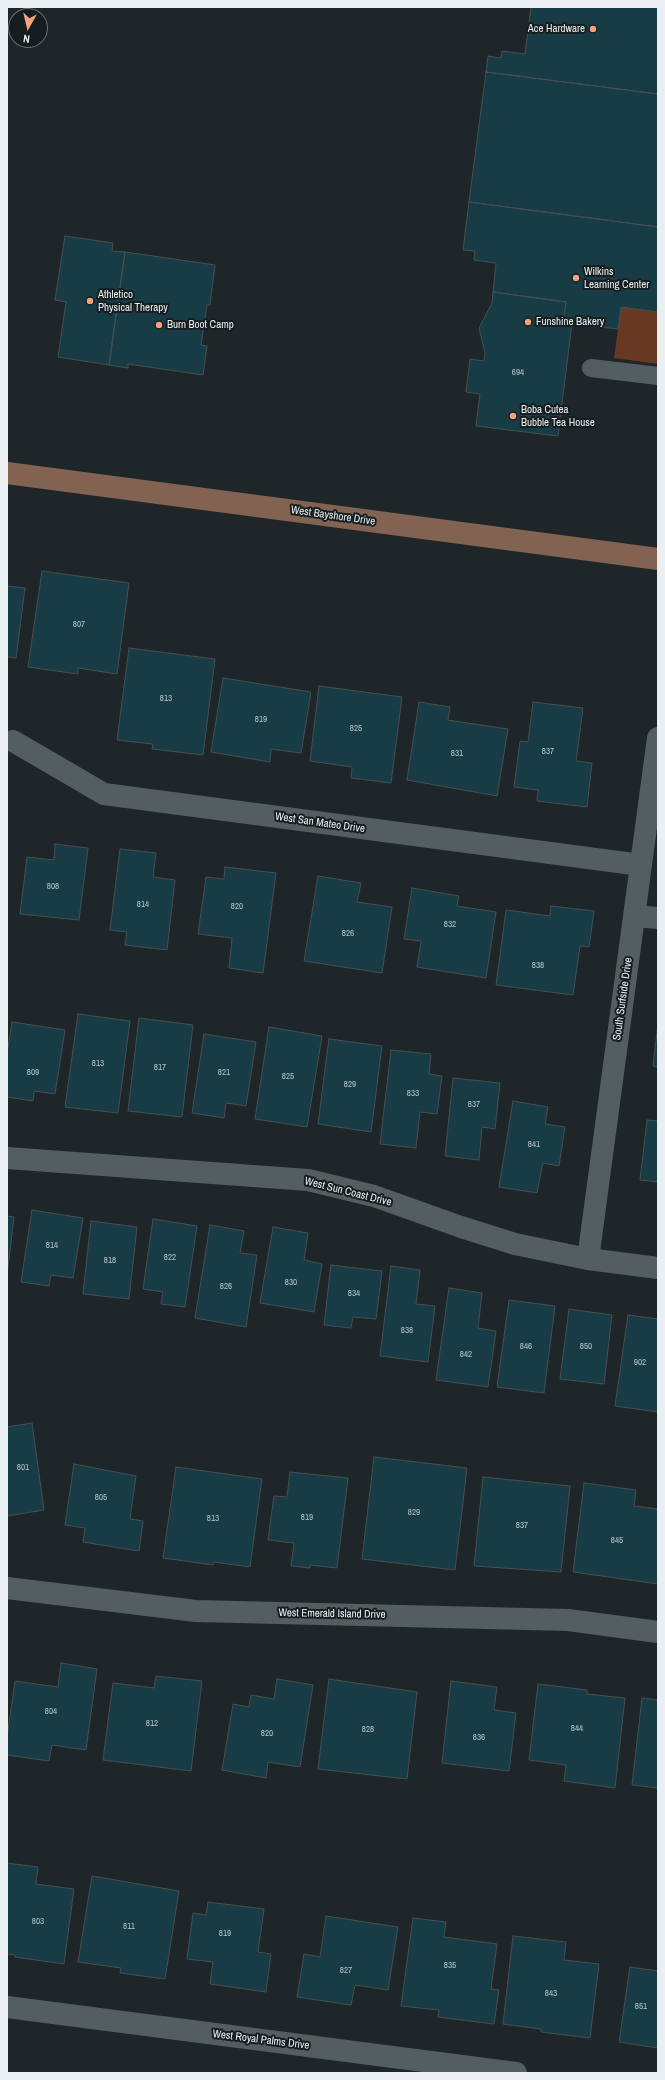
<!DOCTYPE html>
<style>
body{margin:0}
#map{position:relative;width:665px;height:2080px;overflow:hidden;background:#1f2629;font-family:"Archivo Narrow",sans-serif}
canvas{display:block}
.frame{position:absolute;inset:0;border:8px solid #eaeff1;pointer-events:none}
.north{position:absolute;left:8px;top:8px;width:40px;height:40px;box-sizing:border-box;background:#161d1f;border:1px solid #6b7173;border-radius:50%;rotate:188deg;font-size:11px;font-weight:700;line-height:16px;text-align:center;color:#eaeff1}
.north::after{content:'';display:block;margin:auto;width:14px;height:18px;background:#f2a17e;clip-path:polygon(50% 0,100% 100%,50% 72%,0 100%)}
</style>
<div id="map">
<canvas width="665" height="2080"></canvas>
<div class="frame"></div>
<div class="north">N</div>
</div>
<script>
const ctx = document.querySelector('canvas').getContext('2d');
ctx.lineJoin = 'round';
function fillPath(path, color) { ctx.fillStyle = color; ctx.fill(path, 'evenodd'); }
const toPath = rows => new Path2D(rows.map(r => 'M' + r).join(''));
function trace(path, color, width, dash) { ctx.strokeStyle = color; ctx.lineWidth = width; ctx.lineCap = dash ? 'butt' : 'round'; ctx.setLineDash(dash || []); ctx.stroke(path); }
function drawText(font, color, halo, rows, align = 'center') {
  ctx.font = font + ' "Archivo Narrow",sans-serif'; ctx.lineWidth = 4; ctx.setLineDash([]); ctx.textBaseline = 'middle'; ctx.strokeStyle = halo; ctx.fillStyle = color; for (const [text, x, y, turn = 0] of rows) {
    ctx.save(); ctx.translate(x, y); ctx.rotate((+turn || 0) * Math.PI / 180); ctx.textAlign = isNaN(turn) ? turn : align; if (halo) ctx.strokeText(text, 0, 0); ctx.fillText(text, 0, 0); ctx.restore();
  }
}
const green = toPath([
 [621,307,658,312,658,364,614,358]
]);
const building = toPath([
 [531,7,658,7,658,94,486,72,488,56,501,58,502,51,525,54,531,7],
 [486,72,658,94,658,227,469,202,486,72],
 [469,202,658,227,658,312,621,307,618,329,563,323,566,302,493,292,496,263,474,260,475,251,463,250,469,202],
 [65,236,113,243,112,251,125,252,109,365,58,357,66,302,55,300,65,236],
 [125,252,215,265,210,305,207,305,201,345,207,346,203,375,128,364,128,368,109,365,125,252],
 [493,292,566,302,563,323,572,323,558,436,476,426,480,394,466,392,470,359,484,361,485,353,479,328,492,303,493,292],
 [42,571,129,583,117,674,78,668,78,674,28,667,42,571],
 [7,586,25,588,16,658,7,657,7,586],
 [129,648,215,659,203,755,152,749,153,744,117,740,129,648],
 [223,678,311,692,301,753,271,749,270,762,211,752,223,678],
 [319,686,402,697,391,783,351,778,352,767,310,761,319,686],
 [419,702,450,707,448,720,508,729,497,796,407,780,419,702],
 [533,702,583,708,576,761,592,763,587,807,537,801,538,790,514,787,520,741,528,742,533,702],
 [55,844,88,848,79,920,20,914,27,857,54,860,55,844],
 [120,849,156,853,153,877,175,880,167,950,125,945,127,932,110,930,120,849],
 [225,867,276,873,263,973,229,968,232,938,198,934,206,877,224,879,225,867],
 [318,876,361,883,357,902,392,907,382,973,304,961,318,876],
 [412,888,459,896,457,906,496,912,486,978,417,967,421,941,404,939,412,888],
 [551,906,594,911,589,947,580,946,573,995,496,985,506,910,550,916,551,906],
 [78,1014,130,1021,118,1113,65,1107,78,1014],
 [139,1018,193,1025,182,1117,128,1111,139,1018],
 [12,1022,65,1030,55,1094,34,1091,33,1101,7,1097,7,1054,12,1022],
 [658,1024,658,1067,653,1066,658,1024],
 [269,1027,322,1036,307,1127,255,1119,269,1027],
 [204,1034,256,1042,246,1106,226,1103,224,1118,192,1113,204,1034],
 [329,1039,382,1046,371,1132,318,1124,329,1039],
 [391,1050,431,1054,429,1074,442,1076,437,1114,420,1112,416,1148,380,1144,391,1050],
 [453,1078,500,1083,495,1129,482,1127,479,1160,445,1156,453,1078],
 [513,1101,548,1107,545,1124,565,1127,559,1166,543,1163,537,1193,499,1187,513,1101],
 [647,1120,658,1121,658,1182,640,1180,647,1120],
 [32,1210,83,1218,73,1278,51,1275,49,1286,21,1282,32,1210],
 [7,1216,14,1217,7,1275,7,1216],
 [153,1219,197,1226,185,1307,161,1304,163,1292,143,1289,153,1219],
 [91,1221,137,1227,129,1299,83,1294,91,1221],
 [210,1225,244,1231,240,1253,257,1255,246,1327,195,1318,210,1225],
 [273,1227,308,1233,304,1260,322,1264,314,1312,260,1303,273,1227],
 [331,1265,382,1271,376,1319,353,1317,351,1328,324,1325,331,1265],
 [391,1266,420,1270,416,1304,435,1306,428,1362,380,1356,391,1266],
 [449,1288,482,1293,478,1328,496,1331,488,1387,436,1380,449,1288],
 [509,1300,555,1306,544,1393,497,1387,509,1300],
 [569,1309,612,1315,604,1384,560,1379,569,1309],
 [628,1315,658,1319,658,1412,615,1406,628,1315],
 [32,1423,44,1510,7,1516,7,1519,7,1427,32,1423],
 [374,1457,467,1468,455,1570,362,1559,374,1457],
 [74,1464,136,1476,130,1519,143,1521,139,1551,83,1542,85,1528,65,1525,74,1464],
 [176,1467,262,1479,250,1567,213,1562,213,1565,163,1558,176,1467],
 [290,1472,348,1478,337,1568,310,1565,310,1568,291,1566,294,1543,268,1540,274,1496,287,1497,290,1472],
 [483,1477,570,1486,561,1572,474,1566,483,1477],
 [584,1483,636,1490,634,1506,658,1509,658,1584,573,1572,584,1483],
 [61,1663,97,1669,86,1750,52,1745,49,1761,7,1755,7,1738,15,1681,58,1687,61,1663],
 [156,1676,202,1681,191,1771,103,1760,113,1683,154,1688,156,1676],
 [277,1679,313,1685,300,1767,268,1762,266,1778,222,1770,233,1704,249,1707,251,1695,274,1699,277,1679],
 [329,1679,417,1692,407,1779,318,1769,329,1679],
 [451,1681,497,1687,494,1710,516,1713,509,1771,442,1763,451,1681],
 [538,1684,587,1690,587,1694,625,1698,615,1788,564,1781,566,1765,529,1760,538,1684],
 [642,1698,658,1700,658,1788,632,1785,642,1698],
 [7,1863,38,1867,36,1884,74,1889,64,1964,15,1957,15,1955,7,1954,7,1863],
 [92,1876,179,1891,165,1979,120,1973,121,1968,78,1962,92,1876],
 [208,1902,264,1909,258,1952,271,1954,266,1992,210,1984,213,1962,187,1959,193,1913,206,1915,208,1902],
 [326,1916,398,1927,388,1990,355,1985,351,2005,297,1997,304,1954,320,1957,326,1916],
 [413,1918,446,1922,444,1937,497,1944,491,1989,499,1990,494,2024,438,2017,439,2010,401,2006,413,1918],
 [513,1936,566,1942,564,1960,599,1964,590,2038,541,2032,541,2029,503,2024,513,1936],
 [630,1967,658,1971,658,2048,619,2042,630,1967]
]);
const lane = toPath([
 [591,368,658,376]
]);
const street = toPath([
 [13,741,104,794,641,865],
 [635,916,658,918],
 [7,1158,308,1180,374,1196,461,1227,515,1244,588,1259,658,1268],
 [588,1259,658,738],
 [7,1588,196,1611,568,1620,658,1632],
 [7,2007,516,2073]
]);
const secondary = toPath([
 [7,473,658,559]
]);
const markers = [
 [593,29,4,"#f2a17e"],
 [576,278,4,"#f2a17e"],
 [90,301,4,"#f2a17e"],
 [528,322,4,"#f2a17e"],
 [159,325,4,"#f2a17e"],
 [513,416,4,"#f2a17e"]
];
const numberNames = [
 ["694",518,373],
 ["807",79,625],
 ["813",166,699],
 ["819",261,720],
 ["825",356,729],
 ["837",548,752],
 ["831",457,754],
 ["808",53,887],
 ["814",143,905],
 ["820",237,907],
 ["832",450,925],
 ["826",348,934],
 ["838",538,966],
 ["813",98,1064],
 ["817",160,1068],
 ["809",33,1073],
 ["821",224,1073],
 ["825",288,1077],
 ["829",350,1085],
 ["833",413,1094],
 ["837",474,1105],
 ["841",534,1145],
 ["814",52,1246],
 ["822",170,1258],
 ["818",110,1261],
 ["830",291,1283],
 ["826",226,1287],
 ["834",354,1294],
 ["838",407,1331],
 ["846",526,1347],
 ["850",586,1347],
 ["842",466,1355],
 ["902",640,1363],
 ["801",23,1468],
 ["805",101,1498],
 ["829",414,1513],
 ["819",307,1518],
 ["813",213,1519],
 ["837",522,1526],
 ["845",617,1541],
 ["804",51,1712],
 ["812",152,1724],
 ["844",577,1729],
 ["828",368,1730],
 ["820",267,1734],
 ["836",479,1738],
 ["803",38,1922],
 ["811",129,1927],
 ["819",225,1934],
 ["835",450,1966],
 ["827",346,1971],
 ["843",551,1994],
 ["851",641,2007]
];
const poiNames = [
 ["Ace Hardware",585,29,"right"],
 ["Wilkins",584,272],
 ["Learning Center",584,285],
 ["Athletico",98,295],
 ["Physical Therapy",98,308],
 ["Funshine Bakery",536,322],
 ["Burn Boot Camp",167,325],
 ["Boba Cutea",521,410],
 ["Bubble Tea House",521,423]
];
const streetNames = [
 ["West Bayshore Drive",333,516,8],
 ["West San Mateo Drive",320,823,8],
 ["South Surfside Drive",623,999,-82],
 ["West Sun Coast Drive",348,1192,14],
 ["West Emerald Island Drive",332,1614,1],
 ["West Royal Palms Drive",261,2040,7]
];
fillPath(green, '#693823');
fillPath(building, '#173c46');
trace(building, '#474f52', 1);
trace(lane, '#545d60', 18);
trace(street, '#545d60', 22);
trace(secondary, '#826251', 22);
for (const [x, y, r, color] of markers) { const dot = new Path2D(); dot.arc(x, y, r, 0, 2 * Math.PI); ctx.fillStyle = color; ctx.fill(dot); trace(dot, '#161d1f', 1.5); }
drawText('9px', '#b5c2c6', null, numberNames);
drawText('11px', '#eaeff1', '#161d1f', poiNames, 'left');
drawText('11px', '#eaeff1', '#161d1f', streetNames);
</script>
